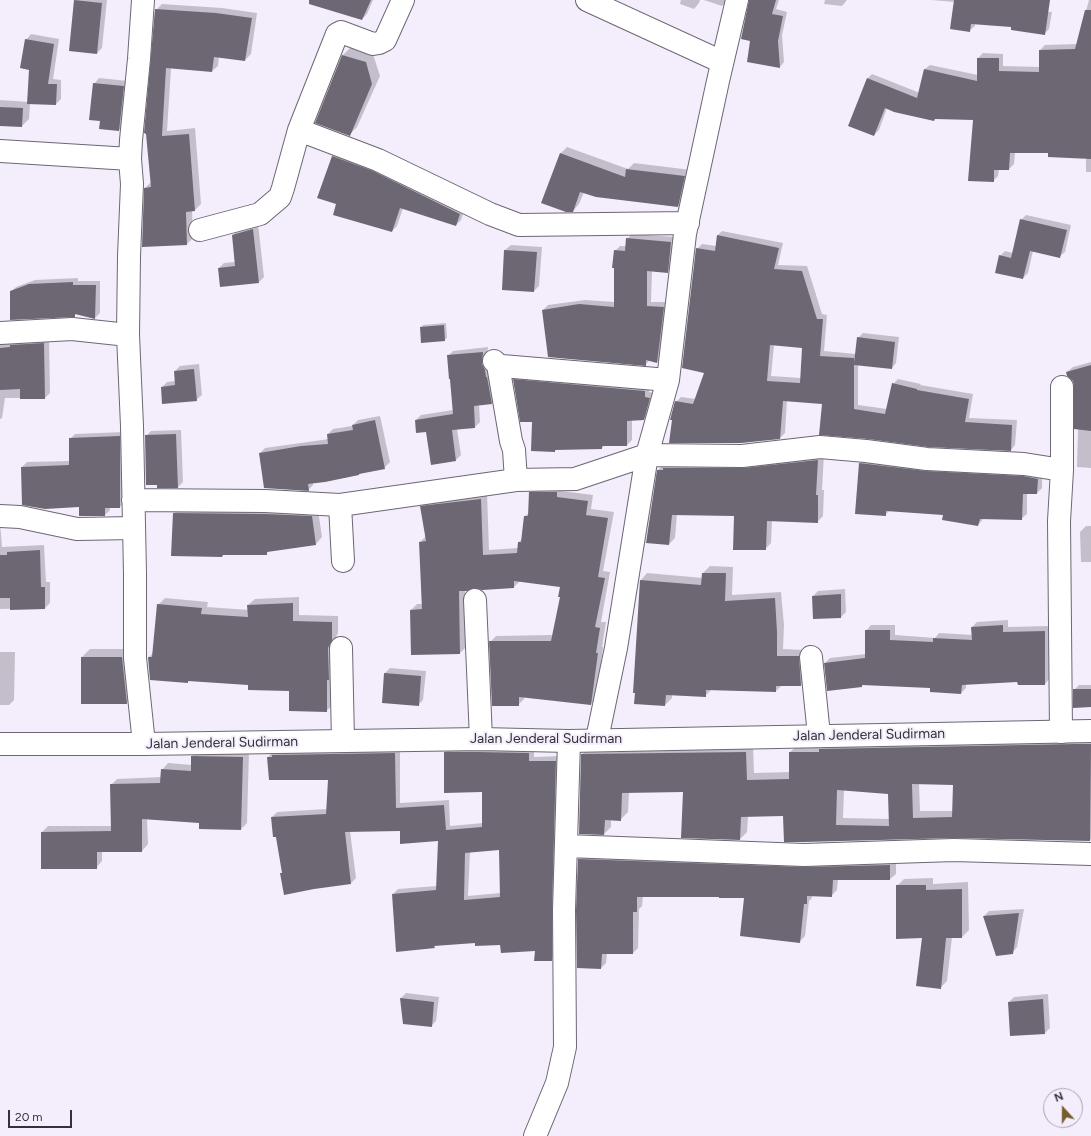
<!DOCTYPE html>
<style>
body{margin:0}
#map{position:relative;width:1091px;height:1136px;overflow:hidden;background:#f4eefc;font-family:Figtree,sans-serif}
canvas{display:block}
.north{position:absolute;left:1043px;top:1088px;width:40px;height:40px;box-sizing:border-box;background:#f4eefc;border:1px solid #a7a3ad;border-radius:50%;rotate:339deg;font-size:11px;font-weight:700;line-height:16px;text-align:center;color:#343237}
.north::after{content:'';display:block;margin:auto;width:14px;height:18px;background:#765c2e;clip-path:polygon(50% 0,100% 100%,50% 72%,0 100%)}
.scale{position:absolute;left:8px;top:1110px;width:64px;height:18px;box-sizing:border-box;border:2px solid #343237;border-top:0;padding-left:5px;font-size:12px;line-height:14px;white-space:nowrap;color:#343237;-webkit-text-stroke:3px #f4eefc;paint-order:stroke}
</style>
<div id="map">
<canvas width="1091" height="1136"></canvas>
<div class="north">N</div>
<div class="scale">20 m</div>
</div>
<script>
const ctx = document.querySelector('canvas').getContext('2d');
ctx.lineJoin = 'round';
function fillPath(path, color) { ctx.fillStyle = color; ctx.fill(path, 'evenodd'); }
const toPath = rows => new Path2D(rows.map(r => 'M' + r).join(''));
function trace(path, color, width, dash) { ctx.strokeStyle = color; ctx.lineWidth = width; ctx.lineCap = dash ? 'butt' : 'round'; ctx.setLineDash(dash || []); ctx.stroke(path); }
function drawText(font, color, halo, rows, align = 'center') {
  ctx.font = font + ' Figtree,sans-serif'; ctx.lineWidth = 4; ctx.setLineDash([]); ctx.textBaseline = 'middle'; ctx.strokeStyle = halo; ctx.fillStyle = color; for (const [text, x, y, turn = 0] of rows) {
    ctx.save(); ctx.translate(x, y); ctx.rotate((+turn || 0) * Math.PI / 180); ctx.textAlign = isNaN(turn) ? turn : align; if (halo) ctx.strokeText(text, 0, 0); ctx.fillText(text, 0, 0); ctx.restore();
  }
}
const shadow = toPath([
 [76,0,107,0,102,48,97,53,75,1],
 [325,0,373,0,367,14,362,19],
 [681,0,700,0,699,3,694,9,680,4],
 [704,0,728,0,722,6],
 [750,0,779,0,776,9,787,12,782,35,784,62,780,67,752,40],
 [825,0,847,0,842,6,824,4],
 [931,0,1020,0,1020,10,1052,12,1049,29,1044,34,1012,26,975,23,975,26,970,30,955,2],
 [1089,0,1091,0,1091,172,1086,172,1086,157,1049,152,1015,152,1014,164,1009,169,999,169,998,176,993,181,974,119,936,118,934,120,887,108,879,130,874,135,867,79,872,74,920,93,925,69,930,65,978,75,978,58,983,53,1003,54,1003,66,1040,67,1040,50,1045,45,1077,44],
 [162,4,222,8,257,13,251,54,245,60,219,56,218,66,212,71,171,68,167,131,195,128,201,204,195,210,192,210,193,238,187,244,145,188,151,182,156,10],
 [31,34,59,39,53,79,61,80,61,99,56,104,30,103,29,119,22,126,0,125,0,100,29,102,30,69,26,40],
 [351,47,373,54,380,76,357,127,349,135,317,122,343,55],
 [99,78,128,81,124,125,119,130,94,84],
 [567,147,628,169,634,163,691,170,684,200,678,206,584,192,579,204,573,211,560,154],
 [338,151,465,208,461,220,456,225,403,208,397,226,392,231,338,203,333,156],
 [1026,215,1071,225,1065,252,1059,257,1033,251,1028,273,1023,278,1000,256,1005,251,1013,253,1021,220],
 [258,224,264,277,259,282,219,268,224,263,235,262,233,235,238,230],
 [722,231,783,243,778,265,807,266,822,314,827,315,824,351,856,354,858,338,863,333,899,337,896,363,892,368,858,364,858,405,887,409,893,384,898,379,921,384,920,385,973,394,969,418,1017,420,1015,445,1011,450,823,403,787,400,785,433,780,438,676,402,681,397,696,399,705,372,697,249,702,244,716,246,718,235],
 [774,345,804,347,801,378,771,376],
 [632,234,676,237,673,267,667,272,652,271,651,302,669,302,662,357,657,362,650,360,645,365,543,310,548,305,585,300,615,302,615,251,620,246,626,246,627,239],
 [511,245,542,247,539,286,534,291,505,250],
 [78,278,78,281,100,281,100,313,95,318,77,313,74,316,11,292,16,287,35,280],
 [446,323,447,338,444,340,421,327,423,325],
 [49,339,50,393,45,398,5,398,2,418,0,419,0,343],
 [488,347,487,358,497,398,492,403,479,404,480,422,475,427,457,429,461,455,456,460,431,464,427,431,416,420,421,415,453,410,448,356,453,351],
 [1091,362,1091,468,1077,467,1078,429,1074,381,1067,372,1073,367],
 [199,364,202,395,196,400,162,387,167,382,175,381,175,371,180,366],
 [519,375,649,386,649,392,654,393,648,414,643,419,632,420,632,440,627,445,605,445,602,448,557,449,555,451,514,380],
 [380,416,390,462,384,468,360,473,359,474,313,482,313,485,308,490,260,453,265,448,329,439,328,434,333,429,352,426,358,420],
 [181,430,183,482,178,487,158,487,146,436,151,431],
 [124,432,125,502,120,507,110,507,110,510,105,515,80,506,22,467,27,462,70,461,70,439,75,434],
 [824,454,822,490,824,490,823,516,817,522,772,520,771,543,765,549,735,515,677,514,675,538,669,544,658,470,664,464],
 [865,458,1042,474,1042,488,1037,493,1027,493,1027,514,1021,519,984,518,978,525,944,514,890,510,885,515,860,463],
 [562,486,562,491,593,495,591,509,614,512,603,571,610,572,601,622,606,622,602,647,603,647,597,698,591,704,524,696,524,699,518,705,490,642,496,636,553,635,561,596,561,586,520,581,514,587,474,587,465,590,466,647,460,653,411,610,417,604,422,604,420,542,426,536,421,507,427,501,487,493,489,550,518,548,519,542,523,538,525,516,529,513,530,493,536,487],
 [180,507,318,510,322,537,316,544,270,550,266,554,224,554,222,556,174,513],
 [0,522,2,547,44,545,46,582,50,582,50,603,45,608,0,609],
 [1086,526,1091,526,1091,562,1081,562,1080,532],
 [710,566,733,567,732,595,781,592,784,625,783,649,805,650,808,678,801,685,782,685,776,691,712,689,705,696,672,694,672,698,665,705,641,580,647,573,703,578,703,573],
 [845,589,846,612,841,617,813,596,818,591],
 [299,597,299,615,338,616,338,633,334,641,333,705,326,711,290,690,249,684,190,680,188,682,149,657,154,652,158,605,165,598,208,602,207,607,249,610,248,605,255,599],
 [1008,620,1008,627,1049,626,1050,678,1045,684,1018,681,966,684,966,688,961,693,931,687,864,684,862,686,825,663,830,658,866,654,866,631,871,625,895,625,895,635,935,638,939,633,973,635,972,627,977,622],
 [90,649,130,649,135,695,127,703,82,657],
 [0,652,15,652,14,700,9,705,0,705],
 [390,668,426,671,423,700,418,705,385,673],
 [1079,685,1091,685,1091,706,1074,690],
 [1091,737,1091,839,1090,840,954,836,804,841,784,815,748,816,747,832,740,839,684,791,629,792,628,812,620,820,611,819,611,827,604,834,582,754,590,747,753,745,754,773,790,772,790,752,798,745],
 [919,783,954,784,953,811,920,811],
 [844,790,889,793,890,819,843,818],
 [450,747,534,749,534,757,561,756,557,955,551,960,536,950,501,944,476,942,436,945,434,947,393,894,398,889,437,886,439,840,400,830,350,831,356,878,351,883,281,874,283,872,272,817,277,812,327,809,329,779,270,779,268,757,273,752,400,748,400,803,449,800,450,826,483,823,483,791,445,752],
 [500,848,500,893,468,896,470,852],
 [198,750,249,751,247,823,241,829,200,828,200,822,147,819,148,844,142,851,102,851,102,861,96,868,42,832,48,826,112,826,111,785,117,779,162,777,162,770,168,763,192,765,192,756],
 [585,854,896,859,896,874,890,879,838,879,837,890,831,896,812,895,812,898,809,901,805,936,799,942,745,897,720,896,643,896,642,906,639,909,638,948,633,953,607,953,606,963,601,968,579,859],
 [933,878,933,884,968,882,969,930,962,937,952,937,947,981,940,988,924,937,897,886,904,879],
 [1024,909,1017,947,1012,953,984,916,989,911],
 [406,993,439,997,436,1021,431,1026,401,998],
 [1048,994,1050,1028,1045,1033,1009,1002,1014,997]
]);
const building = toPath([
 [74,0,102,3,97,54,69,51],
 [309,0,371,0,362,20,309,4],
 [749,0,776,0,772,14,783,16,778,41,780,68,747,62,750,41,741,39],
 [954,0,1050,0,1045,35,1011,30,1011,27,971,24,970,32,950,29],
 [155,9,216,13,252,18,245,61,214,57,212,72,166,68,162,136,189,134,195,211,186,212,187,245,142,247,144,188,151,187,146,134,144,133],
 [1085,10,1091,10,1091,159,1048,157,1048,153,1010,153,1009,170,994,170,994,182,968,181,973,120,935,119,934,121,894,112,885,108,874,136,848,126,867,78,917,98,924,69,977,81,977,58,999,58,999,71,1039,72,1039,50,1075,49],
 [25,39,54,44,48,84,57,84,56,105,27,104,29,70,20,68],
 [342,55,366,62,372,84,350,136,315,123],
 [93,83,124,86,119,131,99,129,100,121,89,120],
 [0,107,23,108,22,127,0,126],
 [560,153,625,177,626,169,685,176,678,207,596,197,580,192,573,212,566,212,541,203],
 [332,156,373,171,460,214,456,226,400,208,392,232,333,215,336,204,317,198],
 [1020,219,1067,230,1060,258,1030,251,1023,279,995,273,999,255,1011,258],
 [253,229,259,283,220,287,218,268,235,266,232,235],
 [717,235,779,248,774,269,802,271,817,319,823,319,820,356,854,358,854,363,857,337,895,342,892,369,854,365,854,409,885,414,892,383,917,389,917,390,969,399,965,422,1012,425,1011,451,928,447,868,439,819,435,822,404,783,401,780,439,741,443,669,443,672,420,670,420,675,401,693,404,704,373,682,368,696,248,715,251],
 [770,345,802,348,800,383,767,381],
 [626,238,671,242,668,273,647,271,647,306,664,307,657,363,646,360,646,366,548,357,542,310,579,304,614,307,614,268,612,268,614,250,625,251],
 [504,250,537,252,534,292,502,290],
 [73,282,73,285,96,285,95,319,75,314,75,317,10,320,10,291,29,284],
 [444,325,445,341,421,343,420,327],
 [44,343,45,399,20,399,20,389,0,390,0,348,10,347,10,345],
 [483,352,482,364,485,370,486,377,487,377,492,404,474,406,475,428,452,430,456,461,431,465,426,432,416,433,415,420,453,414,450,379,449,379,447,355],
 [1091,365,1091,431,1074,429,1074,387,1073,381,1067,376,1066,372],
 [194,369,197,401,162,404,161,387,175,385,174,371],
 [513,379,645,391,645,397,650,398,644,420,627,421,627,446,602,446,602,449,555,450,555,452,531,451,532,422,520,422],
 [375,420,385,469,359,474,359,475,325,482,308,484,309,491,264,488,259,453,301,446,328,444,327,434,353,430,352,425],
 [176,434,178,488,157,488,157,485,146,485,145,435],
 [120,436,120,508,105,508,105,516,79,516,79,507,45,509,22,505,21,467,69,465,69,438],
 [818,460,816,495,818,495,818,523,767,521,766,550,733,550,734,516,672,515,669,545,646,543,657,470,663,470,663,468,743,468],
 [859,463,926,471,1023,476,1038,479,1037,494,1023,494,1022,520,980,519,978,526,942,520,943,515,886,511,886,516,855,514],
 [529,492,557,492,557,497,588,501,586,515,608,518,598,577,605,578,595,627,600,628,596,653,598,653,591,705,519,697,519,706,492,706,489,641,551,641,560,597,558,597,560,587,514,581,514,588,482,590,474,588,467,591,459,591,460,654,411,655,410,610,422,609,419,542,426,541,420,506,481,499,483,555,517,553,518,542,521,542,524,516,528,516],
 [173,513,265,514,312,516,316,545,267,552,267,555,223,555,222,557,171,556],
 [40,550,41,587,45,587,45,609,10,610,10,598,0,598,0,555,7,555,7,552],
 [702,573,726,573,725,601,775,598,777,632,777,656,799,656,801,686,776,686,776,692,706,690,706,697,666,695,665,706,634,704,635,693,633,693,640,580,701,585],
 [841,594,841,618,813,619,812,596],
 [293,603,293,621,332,622,332,640,328,648,329,680,327,680,327,712,289,711,289,691,248,690,248,685,188,681,188,683,150,680,148,657,152,657,157,604,202,608,201,614,248,617,247,605],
 [1003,625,1003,632,1045,631,1045,685,1018,685,1017,682,962,685,961,694,930,692,930,688,862,685,862,687,827,691,824,663,865,658,865,630,890,630,890,640,933,642,933,638,972,640,971,627],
 [81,657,122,657,127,704,81,704],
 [384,673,421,676,419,706,382,703],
 [1073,689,1091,689,1091,707,1073,708],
 [1076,744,1091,744,1090,841,954,838,804,842,784,842,783,816,741,817,740,840,681,838,683,792,622,793,621,821,605,820,604,835,579,834,581,754,746,752,747,780,789,779,789,752,819,752,819,749],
 [912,784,953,785,952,817,913,818],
 [837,790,888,794,889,826,836,825],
 [444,752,478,752,529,753,529,761,556,761,552,910,552,961,534,961,535,951,501,953,500,945,475,946,475,943,434,946,435,948,396,952,392,894,436,890,438,841,400,844,400,831,345,832,351,884,314,889,284,895,280,873,282,873,276,837,273,837,271,817,326,814,328,780,269,780,267,757,272,757,272,755,395,753,396,808,444,805,446,830,482,827,482,792,444,793],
 [499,850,500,897,464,900,465,853],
 [191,756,243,757,241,830,199,829,199,823,142,819,142,852,97,852,97,869,41,869,41,832,111,831,110,784,160,783,161,769,191,771],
 [578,859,804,867,890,865,890,880,833,880,832,897,807,896,807,904,804,904,800,943,740,936,744,898,719,898,719,897,637,897,637,912,633,912,633,954,602,954,601,969,577,968,576,910],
 [896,885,926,885,926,890,962,889,962,938,946,938,941,989,916,986,922,938,896,939],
 [1019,913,1013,954,996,956,983,916],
 [400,998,434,1002,432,1027,403,1024],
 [1043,999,1045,1034,1010,1036,1008,1002]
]);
const minor = toPath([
 [143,0,139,59,131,140,130,159,132,184,129,256,128,335,132,426,135,574,135,658,144,744],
 [587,0,722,62],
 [299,130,378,160,490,214,519,225,688,223],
 [0,151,130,159],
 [200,230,260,214,280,197,283,188,299,130,337,34,341,32,373,44,379,43,385,40,403,0],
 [0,333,72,329,128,335],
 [494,361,498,365,502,366,668,380],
 [498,365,511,441,514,450,516,480],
 [1062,387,1062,470],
 [133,500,265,501,340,505,516,480,575,479,647,455,742,456,820,447,866,451,927,459,1024,464,1062,470,1059,521,1061,732],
 [340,505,343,561],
 [0,516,20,517,77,529,134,528],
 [475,600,481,739],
 [341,648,343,741],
 [811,657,819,735],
 [597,739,616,648,647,455,668,380,685,234,718,81,737,0],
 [567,846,804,855,954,850,1091,854],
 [535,1136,557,1083,565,1047,564,910,569,741]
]);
const secondary = toPath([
 [0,744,144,744,481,739,569,741,1091,731]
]);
const streetNames = [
 ["Jalan Jenderal Sudirman",869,735,-1],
 ["Jalan Jenderal Sudirman",546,739],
 ["Jalan Jenderal Sudirman",222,743,-1]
];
fillPath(shadow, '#0003');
fillPath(building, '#6c6773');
trace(minor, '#6c6773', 24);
trace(secondary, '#6c6773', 24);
trace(minor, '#fff', 22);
trace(secondary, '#fff', 22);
drawText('14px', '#343237', '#f4eefc', streetNames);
</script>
